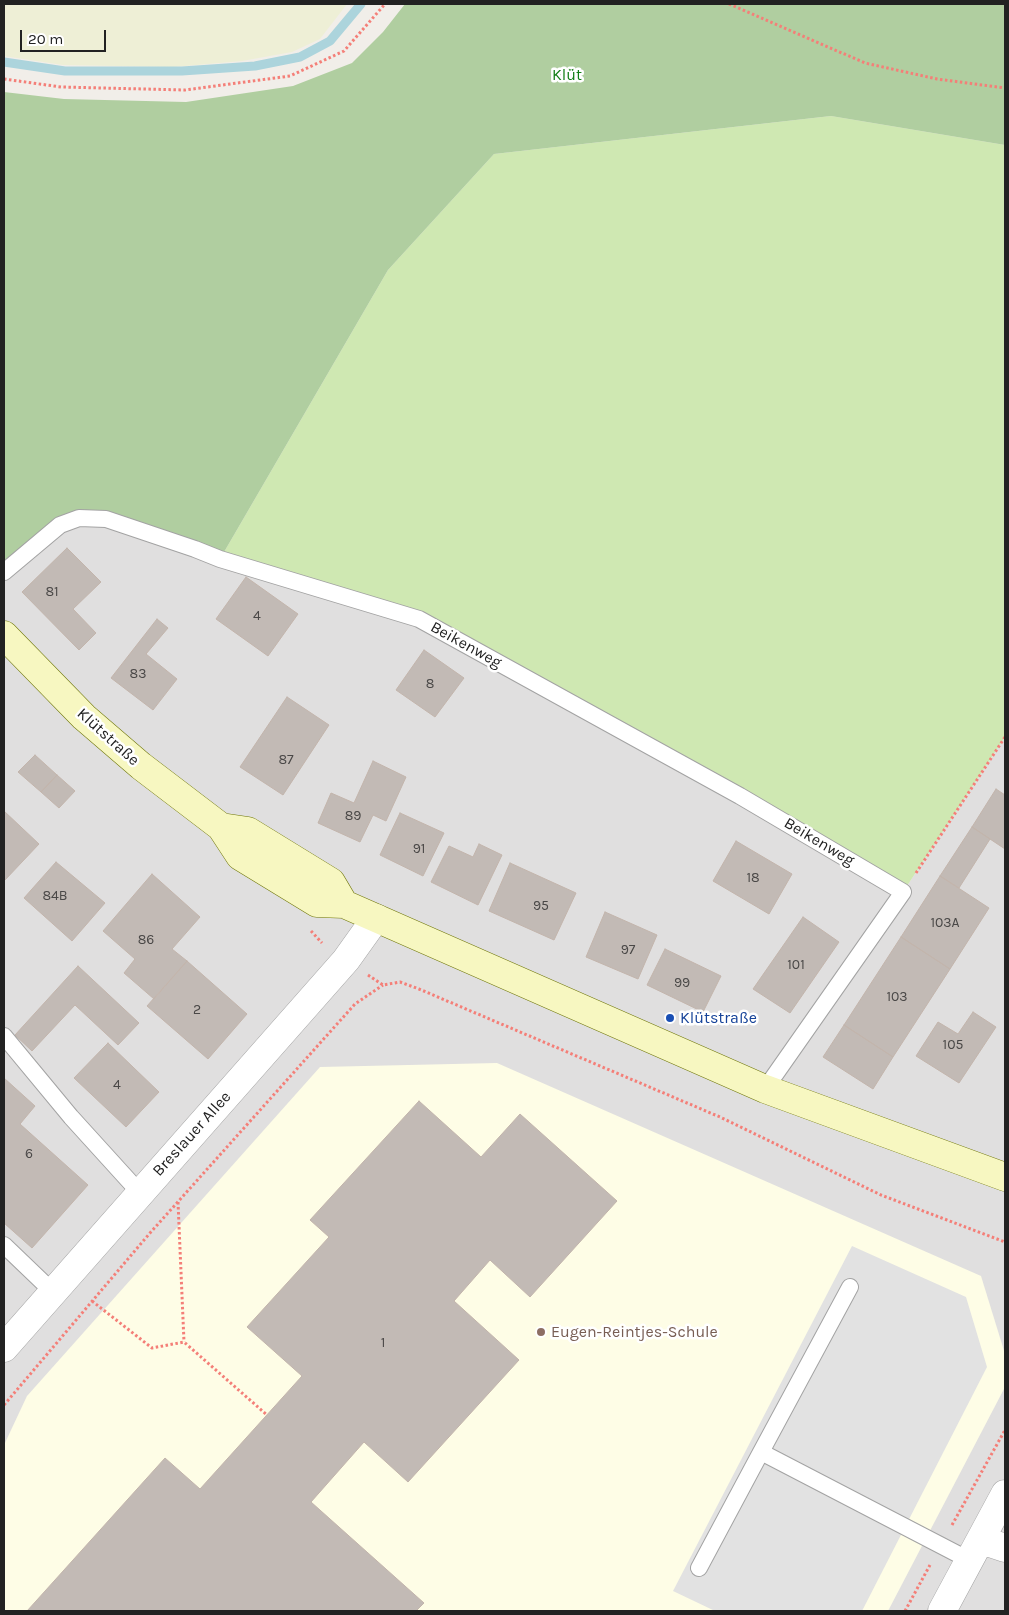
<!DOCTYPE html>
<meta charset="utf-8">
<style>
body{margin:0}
#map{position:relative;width:1009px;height:1615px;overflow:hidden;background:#f1eee9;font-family:Karla,sans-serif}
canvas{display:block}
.frame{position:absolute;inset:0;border:5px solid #222;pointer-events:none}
.scale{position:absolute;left:20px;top:30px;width:86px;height:22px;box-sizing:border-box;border:2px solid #222;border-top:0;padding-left:6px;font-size:15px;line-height:18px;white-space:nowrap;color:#222;-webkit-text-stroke:4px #fff;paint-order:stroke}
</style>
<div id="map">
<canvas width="1009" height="1615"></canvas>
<div class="frame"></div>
<div class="scale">20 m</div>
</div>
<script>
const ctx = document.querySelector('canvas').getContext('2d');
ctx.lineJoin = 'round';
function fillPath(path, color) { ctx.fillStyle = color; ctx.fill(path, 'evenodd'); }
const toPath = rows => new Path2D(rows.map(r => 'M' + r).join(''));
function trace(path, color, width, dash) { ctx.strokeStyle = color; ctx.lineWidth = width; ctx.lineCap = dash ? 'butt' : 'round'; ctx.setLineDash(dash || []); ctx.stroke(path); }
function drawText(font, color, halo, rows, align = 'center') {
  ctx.font = font + ' Karla,sans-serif'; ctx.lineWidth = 5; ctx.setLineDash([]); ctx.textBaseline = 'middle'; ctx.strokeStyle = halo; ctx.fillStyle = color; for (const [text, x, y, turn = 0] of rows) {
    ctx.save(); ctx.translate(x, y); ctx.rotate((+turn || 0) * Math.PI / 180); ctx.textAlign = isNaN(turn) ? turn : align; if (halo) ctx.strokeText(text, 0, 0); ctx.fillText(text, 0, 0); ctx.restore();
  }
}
const residential = toPath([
 [79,518,419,619,903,892,1005,737,1005,1611,4,1611,4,572]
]);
const education = toPath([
 [497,1063,981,1276,1005,1354,1005,1387,888,1611,4,1611,4,1445,27,1396,320,1067]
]);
const farmland = toPath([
 [4,4,347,4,320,39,292,52,242,61,173,67,63,65,4,56]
]);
const grass = toPath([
 [831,116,1005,145,1005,737,903,892,419,619,220,559,388,270,494,154]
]);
const forest = toPath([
 [405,4,1005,4,1005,145,831,116,494,154,388,270,220,559,79,518,4,572,4,92,64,99,186,102,293,86,352,63,383,32]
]);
const parking = toPath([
 [852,1246,966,1297,987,1367,862,1611,715,1611,673,1591]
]);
const stream = toPath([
 [4,62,65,71,182,71,255,66,300,57,330,41,361,4]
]);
const building = toPath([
 [67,548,101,582,73,609,96,633,79,650,22,592,67,548],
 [246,577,298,614,268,656,216,619,246,577],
 [157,619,168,628,146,654,177,679,153,710,111,678,157,619],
 [424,650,464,678,435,717,396,690,424,650],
 [287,697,329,725,283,795,240,767,287,697],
 [35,755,57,775,41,792,18,772,35,755],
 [373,761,406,777,386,821,373,815,360,842,318,823,331,793,354,803,373,761],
 [57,775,75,791,59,808,41,792,57,775],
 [996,789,1005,795,1005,849,972,827,996,789],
 [4,811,39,844,5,880,4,879,4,811],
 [400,813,444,833,423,876,380,855,400,813],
 [972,827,990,839,959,888,940,876,972,827],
 [736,841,792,874,769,914,713,881,736,841],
 [479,844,502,855,478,905,431,882,449,846,473,857,479,844],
 [56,862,105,903,72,941,24,898,56,862],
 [510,863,576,893,554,940,489,911,510,863],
 [152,874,200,917,172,949,187,961,154,999,124,973,135,959,103,931,152,874],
 [940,876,989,908,950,969,901,937,940,876],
 [605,912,657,935,638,979,586,957,605,912],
 [803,917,839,942,790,1013,753,989,803,917],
 [901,937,950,969,893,1057,844,1025,901,937],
 [665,949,721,976,703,1012,647,985,665,949],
 [187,961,247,1014,208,1059,147,1006,187,961],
 [78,966,139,1023,118,1045,75,1005,32,1051,15,1035,78,966],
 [973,1012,996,1027,959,1083,916,1056,938,1022,958,1034,973,1012],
 [844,1025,893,1057,873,1089,823,1057,844,1025],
 [108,1043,159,1092,126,1127,74,1078,108,1043],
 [4,1078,35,1106,20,1124,88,1185,32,1248,4,1223,4,1078],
 [419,1101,481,1157,520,1114,617,1201,530,1297,490,1260,454,1301,519,1360,408,1482,364,1442,311,1502,424,1603,416,1611,27,1611,165,1458,200,1489,302,1376,247,1327,329,1237,310,1220,419,1101]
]);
const path = toPath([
 [729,4,865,63,937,79,1005,88],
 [4,79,61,87,185,90,290,76,344,51,385,4],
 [916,873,1005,737],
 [311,931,322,943],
 [368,975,383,985,400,982,419,989,720,1117,881,1195,1005,1242],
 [178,1202,184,1342],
 [92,1301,152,1348,184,1342,267,1415],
 [4,1405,150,1233,355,1004,383,985],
 [952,1525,1005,1430],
 [905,1611,930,1565]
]);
const service = toPath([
 [4,572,60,525,79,518,106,519,195,549,220,559,419,619,740,796,903,892,765,1089],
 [4,1036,71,1117,140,1193],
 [4,1245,53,1292],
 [850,1287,761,1452,969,1560],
 [699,1568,761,1452]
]);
const minor = toPath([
 [4,1348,346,960,376,918],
 [981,1540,1005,1548],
 [942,1611,1005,1494]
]);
const secondary = toPath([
 [4,635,84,717,141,766,221,827,240,856,317,903,344,904,765,1089,1005,1177],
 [221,827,248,831,331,882,344,904]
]);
const markers = [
 [670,1018,5,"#1a4fb4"],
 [541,1332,5,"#8d6e63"]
];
const numberNames = [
 ["81",52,592],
 ["4",257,616],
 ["83",138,674],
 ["8",430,684],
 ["87",286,760],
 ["89",353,816],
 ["91",419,849],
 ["18",753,878],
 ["84B",55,896],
 ["95",541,906],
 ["103A",945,923],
 ["86",146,940],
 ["97",628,950],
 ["101",796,965],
 ["99",682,983],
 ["103",897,997],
 ["2",197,1010],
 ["105",953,1045],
 ["4",117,1085],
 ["6",29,1154],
 ["1",383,1343]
];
const parkNames = [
 ["Klüt",567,75]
];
const streetNames = [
 ["Beikenweg",466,645,29],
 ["Klütstraße",108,737,42],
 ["Beikenweg",819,842,31],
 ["Breslauer Allee",192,1134,-48]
];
const transitNames = [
 ["Klütstraße",680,1018]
];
const educationNames = [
 ["Eugen-Reintjes-Schule",551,1332]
];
fillPath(residential, '#e0dfdf');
fillPath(education, '#fefde6');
fillPath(farmland, '#eeefd6');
fillPath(grass, '#cfe8b2');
fillPath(forest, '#b0cea0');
fillPath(parking, '#e2e2e2');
trace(stream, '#acd4dc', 9);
fillPath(building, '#c2bab5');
trace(building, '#c3b5ac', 1);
trace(service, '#a3a3a3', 18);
trace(minor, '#a3a3a3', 29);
trace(secondary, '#70770b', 29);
trace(path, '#f47f78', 3, [2.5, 2.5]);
trace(service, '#fff', 16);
trace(minor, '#fff', 28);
trace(secondary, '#f7f7c1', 28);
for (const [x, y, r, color] of markers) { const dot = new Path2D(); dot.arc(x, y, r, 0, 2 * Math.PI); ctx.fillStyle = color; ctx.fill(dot); trace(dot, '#fff', 2); }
drawText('14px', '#4a4847', null, numberNames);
drawText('16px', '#127e15', '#fff', parkNames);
drawText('16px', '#222', '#fff', streetNames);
drawText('16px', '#164399', '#fff', transitNames, 'left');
drawText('16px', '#785e54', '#fff', educationNames, 'left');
</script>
